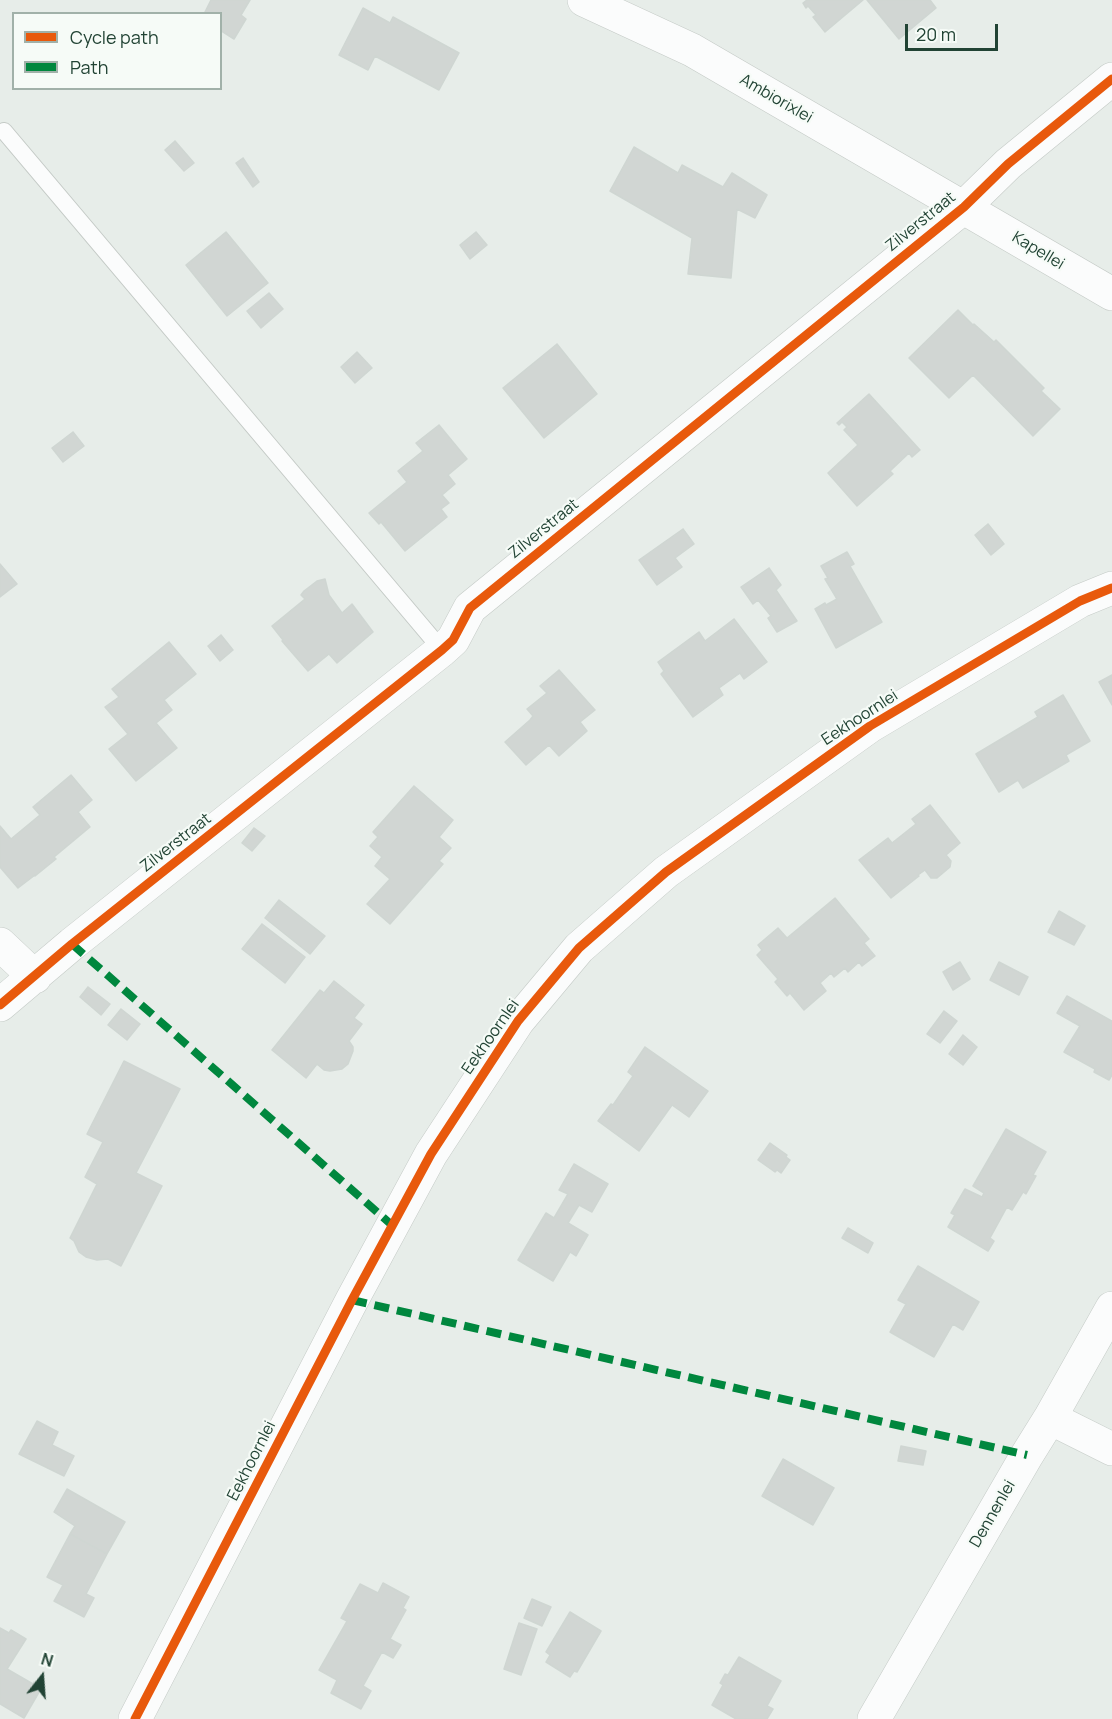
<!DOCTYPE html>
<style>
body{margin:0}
#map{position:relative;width:1112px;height:1719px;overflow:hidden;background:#e7ede9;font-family:Manrope,sans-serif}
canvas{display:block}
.legend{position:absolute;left:12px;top:12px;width:210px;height:78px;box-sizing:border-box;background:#f6fbf7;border:2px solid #a1b1a9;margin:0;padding:8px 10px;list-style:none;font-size:18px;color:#214334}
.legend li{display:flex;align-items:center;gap:12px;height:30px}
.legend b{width:30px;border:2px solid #a1b1a9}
.north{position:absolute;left:12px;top:1647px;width:60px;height:60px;-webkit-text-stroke:4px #f6fbf7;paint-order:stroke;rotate:17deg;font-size:16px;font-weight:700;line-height:24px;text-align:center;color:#214334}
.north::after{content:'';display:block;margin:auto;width:21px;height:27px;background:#214334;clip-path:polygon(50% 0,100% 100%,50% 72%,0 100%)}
.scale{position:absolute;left:905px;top:24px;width:93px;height:27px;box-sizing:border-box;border:3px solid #214334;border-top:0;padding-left:8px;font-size:18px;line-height:21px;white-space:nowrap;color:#214334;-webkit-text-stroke:4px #f6fbf7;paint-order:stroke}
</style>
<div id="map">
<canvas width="1112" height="1719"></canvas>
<ul class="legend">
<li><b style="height:8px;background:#e8590c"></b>Cycle path</li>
<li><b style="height:8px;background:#00873e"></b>Path</li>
</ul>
<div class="north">N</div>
<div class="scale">20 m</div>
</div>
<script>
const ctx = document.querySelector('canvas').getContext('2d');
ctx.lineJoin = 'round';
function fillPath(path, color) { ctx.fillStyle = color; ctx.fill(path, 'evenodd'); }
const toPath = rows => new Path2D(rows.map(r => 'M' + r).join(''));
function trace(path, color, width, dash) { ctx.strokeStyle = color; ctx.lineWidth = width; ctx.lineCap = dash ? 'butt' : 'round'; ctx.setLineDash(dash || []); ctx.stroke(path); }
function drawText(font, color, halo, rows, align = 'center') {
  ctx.font = font + ' Manrope,sans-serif'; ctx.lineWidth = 4.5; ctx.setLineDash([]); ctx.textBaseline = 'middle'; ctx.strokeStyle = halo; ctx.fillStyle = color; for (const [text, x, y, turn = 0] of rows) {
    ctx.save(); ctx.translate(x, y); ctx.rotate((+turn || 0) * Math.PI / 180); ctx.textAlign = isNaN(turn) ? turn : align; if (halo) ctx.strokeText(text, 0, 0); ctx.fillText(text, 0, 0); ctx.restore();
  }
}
const building = toPath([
 [211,0,250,0,241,15,246,19,234,39,220,30,220,14,204,14,211,0],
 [807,0,863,0,825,32,813,17,816,15,808,6,806,8,803,3,807,0],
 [867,0,930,0,936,8,899,39,867,0],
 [363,8,390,23,393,17,459,53,439,90,375,56,368,70,339,55,363,8],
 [175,141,194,163,184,171,165,150,175,141],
 [634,147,678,173,682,165,723,187,732,173,767,195,755,218,737,209,731,278,688,274,692,238,610,191,634,147],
 [243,158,259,182,253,187,236,163,243,158],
 [226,232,268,283,227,316,186,265,226,232],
 [476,232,487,245,470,259,460,245,476,232],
 [269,293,283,309,261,328,247,311,269,293],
 [958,310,973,325,974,324,994,342,996,340,1044,388,1041,391,1060,409,1033,436,973,375,949,398,909,358,958,310],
 [557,344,597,394,544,438,503,388,557,344],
 [357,352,372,368,355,383,341,367,357,352],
 [869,394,920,450,912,457,909,453,890,471,893,474,857,506,828,473,858,445,844,430,847,427,842,422,839,425,837,423,869,394],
 [439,425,467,459,448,475,455,484,442,495,449,503,441,509,447,517,405,551,381,522,379,524,369,513,407,482,398,471,423,451,416,443,439,425],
 [73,432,84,446,63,462,52,448,73,432],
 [988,524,1004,544,991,555,975,535,988,524],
 [683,529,694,544,675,558,682,567,657,585,639,560,683,529],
 [847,552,854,564,850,566,882,622,836,648,815,609,825,603,826,605,837,599,825,579,828,578,821,566,847,552],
 [0,564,17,584,0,597,0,564],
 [769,568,781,585,776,590,797,621,777,632,768,618,771,616,767,611,758,600,753,604,741,587,769,568],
 [325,579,329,595,342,613,352,604,373,632,337,663,329,654,308,671,282,641,283,640,272,626,305,599,301,595,304,591,317,581,325,579],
 [734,619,767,662,744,679,740,673,719,688,723,695,693,717,661,674,664,671,658,662,699,632,705,641,734,619],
 [221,635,233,650,220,661,208,646,221,635],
 [169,642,196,674,164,700,172,710,156,723,177,748,136,781,109,749,128,734,105,707,119,697,112,689,169,642],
 [559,670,595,710,580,722,587,731,559,756,549,745,526,765,505,742,530,720,533,716,527,709,547,693,540,686,559,670],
 [1112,675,1112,705,1099,682,1112,675],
 [1063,695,1090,741,1066,755,1069,761,1023,788,1018,780,999,792,976,754,1038,717,1035,712,1063,695],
 [71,775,92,800,78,812,90,827,54,857,56,859,35,876,35,875,18,888,0,867,0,826,11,839,40,815,33,807,71,775],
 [414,786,453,820,439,837,451,848,439,861,443,864,390,924,367,904,390,879,375,866,382,857,370,846,378,837,373,832,414,786],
 [930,805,960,843,946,855,951,861,950,867,937,878,931,878,925,870,918,875,919,876,891,898,859,860,888,838,892,843,916,824,912,819,930,805],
 [254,828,265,836,252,851,242,843,254,828],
 [835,898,869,939,864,943,875,956,862,966,859,962,848,972,845,968,834,977,831,973,820,983,826,991,804,1010,790,993,787,996,775,982,778,979,757,955,762,950,758,945,778,928,787,938,835,898],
 [279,900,325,936,310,954,265,918,279,900],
 [1059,911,1085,926,1074,945,1048,932,1059,911],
 [262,924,305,957,285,983,242,949,262,924],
 [960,962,970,979,953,990,943,972,960,962],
 [999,962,1028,977,1019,995,990,980,999,962],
 [334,981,364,1005,354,1018,362,1024,349,1041,353,1047,353,1051,348,1064,342,1069,330,1071,324,1070,317,1064,306,1078,272,1050,320,990,324,993,334,981],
 [88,987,110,1004,101,1015,80,997,88,987],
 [1067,996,1112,1021,1112,1075,1109,1080,1094,1072,1095,1069,1064,1052,1080,1026,1057,1013,1067,996],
 [121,1009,140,1024,127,1040,108,1025,121,1009],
 [944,1011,957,1021,940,1043,927,1034,944,1011],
 [963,1035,977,1047,963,1065,949,1054,963,1035],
 [645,1047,708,1091,689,1117,672,1105,639,1151,598,1121,611,1104,613,1105,633,1076,628,1072,645,1047],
 [124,1061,180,1089,136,1173,162,1186,121,1266,108,1259,97,1260,86,1257,79,1252,74,1241,70,1238,97,1184,85,1177,103,1142,87,1134,124,1061],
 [1006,1129,1046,1152,1033,1175,1036,1176,1026,1194,1023,1192,1012,1210,1007,1207,990,1238,994,1241,988,1251,948,1227,955,1215,951,1213,965,1189,982,1197,984,1193,973,1186,1006,1129],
 [770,1143,787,1155,786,1157,790,1160,781,1173,777,1170,775,1172,758,1160,770,1143],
 [574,1164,608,1184,592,1212,579,1205,568,1223,588,1235,576,1256,570,1252,553,1281,518,1260,546,1213,554,1218,568,1194,559,1190,574,1164],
 [848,1228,873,1243,868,1253,842,1238,848,1228],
 [918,1266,979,1302,963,1330,953,1324,934,1357,890,1332,906,1304,898,1300,918,1266],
 [37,1421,58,1432,52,1445,74,1456,64,1476,19,1454,37,1421],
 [901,1446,926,1451,923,1465,898,1461,901,1446],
 [783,1459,834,1488,813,1525,762,1496,783,1459],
 [67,1489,125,1522,107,1554,70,1534,75,1526,54,1512,67,1489],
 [70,1534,107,1554,86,1594,94,1598,84,1617,54,1601,63,1585,47,1577,70,1534],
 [383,1583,409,1597,403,1608,406,1610,390,1639,401,1645,393,1658,382,1652,363,1686,371,1691,361,1709,331,1693,337,1680,319,1670,347,1621,341,1618,360,1584,378,1593,383,1583],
 [532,1599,551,1607,542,1626,524,1618,532,1599],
 [570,1612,601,1631,577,1672,574,1671,570,1677,546,1662,550,1655,546,1652,570,1612],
 [519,1623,537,1629,521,1675,504,1669,519,1623],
 [0,1628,9,1633,11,1630,26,1639,7,1669,33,1684,34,1682,42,1687,24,1718,0,1704,0,1628],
 [739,1657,781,1681,767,1706,773,1709,767,1719,736,1719,712,1705,723,1685,720,1683,725,1674,728,1675,739,1657]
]);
const service = toPath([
 [4,131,442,650]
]);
const minor = toPath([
 [584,0,692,50,1112,294],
 [0,944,35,977],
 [0,1005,72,944,442,650,453,640,470,608,964,207,1008,164,1112,79],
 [1050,1418,1112,1449],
 [135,1719,352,1300,431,1154,518,1021,579,948,666,872,870,726,1080,601,1112,588],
 [874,1719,1027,1455,1050,1418,1112,1308]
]);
const quiet = toPath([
 [72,944,393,1226],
 [352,1300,1027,1455]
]);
const cycleway = toPath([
 [0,1005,72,944,442,650,453,640,470,608,964,207,1008,164,1112,79],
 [135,1719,352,1300,431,1154,518,1021,579,948,666,872,870,726,1080,601,1112,588]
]);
const streetNames = [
 ["Ambiorixlei",776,99,30],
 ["Zilverstraat",921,222,-39],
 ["Kapellei",1038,251,31],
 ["Zilverstraat",544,529,-39],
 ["Eekhoornlei",860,718,-33],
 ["Zilverstraat",176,843,-38],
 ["Eekhoornlei",491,1037,-55],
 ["Eekhoornlei",252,1461,-63],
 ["Dennenlei",993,1514,-60]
];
fillPath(building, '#d1d6d3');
trace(building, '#cfd6d2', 1.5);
trace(service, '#c4cac6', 18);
trace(minor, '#c4cac6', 34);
trace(service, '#fbfcfc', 16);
trace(minor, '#fbfcfc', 33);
trace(quiet, '#00873e', 8, [15, 8]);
trace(cycleway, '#e8590c', 9);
drawText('16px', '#214334', '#f6fbf7', streetNames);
</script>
